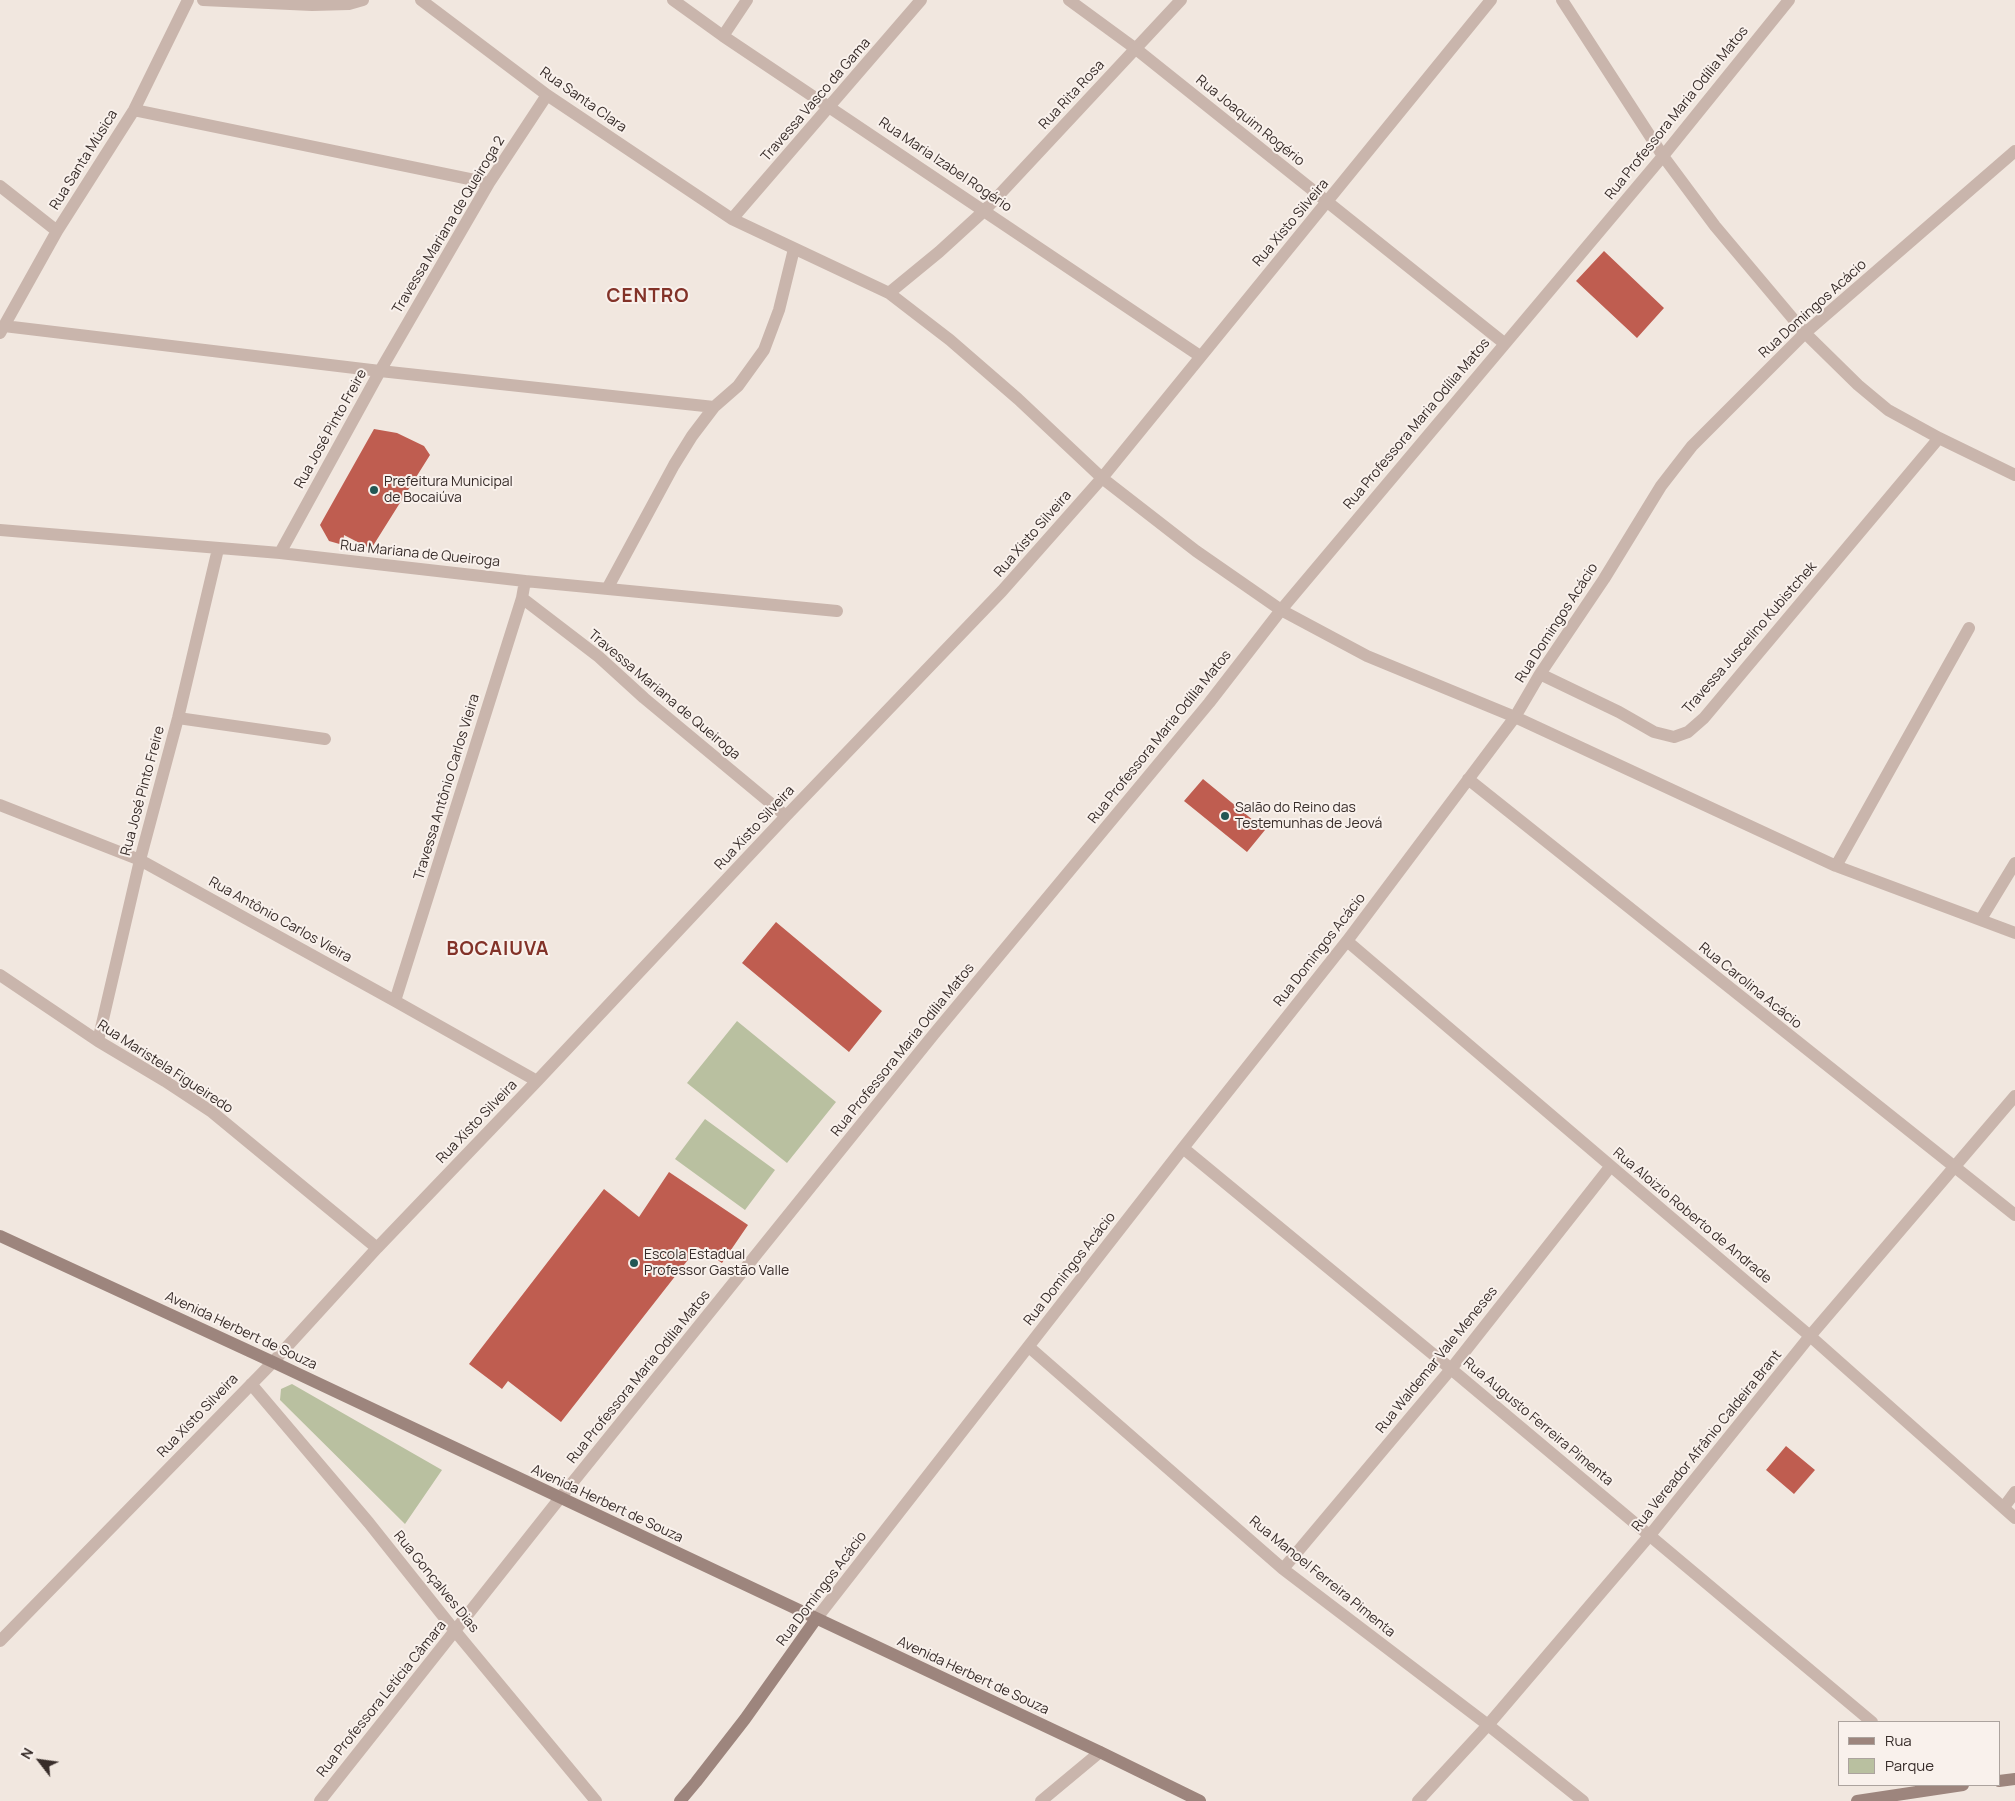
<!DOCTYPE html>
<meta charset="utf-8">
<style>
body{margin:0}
#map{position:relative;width:2015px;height:1801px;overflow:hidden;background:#f1e7df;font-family:Manrope,sans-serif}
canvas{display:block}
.legend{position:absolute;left:1838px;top:1721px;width:162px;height:65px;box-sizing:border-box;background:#f9f1ec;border:1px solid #aca39e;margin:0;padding:6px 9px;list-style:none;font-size:15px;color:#382d2a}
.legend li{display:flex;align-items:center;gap:10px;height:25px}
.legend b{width:25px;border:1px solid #aca39e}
.north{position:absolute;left:15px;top:1736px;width:50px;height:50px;-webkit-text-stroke:4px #f9f1ec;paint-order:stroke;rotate:300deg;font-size:14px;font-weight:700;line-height:20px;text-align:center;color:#382d2a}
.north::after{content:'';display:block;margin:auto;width:18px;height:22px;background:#382d2a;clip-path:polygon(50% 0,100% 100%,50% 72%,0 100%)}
</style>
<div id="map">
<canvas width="2015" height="1801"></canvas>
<ul class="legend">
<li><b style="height:6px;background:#9d857d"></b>Rua</li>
<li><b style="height:14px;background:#b9c0a0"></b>Parque</li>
</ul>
<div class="north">N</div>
</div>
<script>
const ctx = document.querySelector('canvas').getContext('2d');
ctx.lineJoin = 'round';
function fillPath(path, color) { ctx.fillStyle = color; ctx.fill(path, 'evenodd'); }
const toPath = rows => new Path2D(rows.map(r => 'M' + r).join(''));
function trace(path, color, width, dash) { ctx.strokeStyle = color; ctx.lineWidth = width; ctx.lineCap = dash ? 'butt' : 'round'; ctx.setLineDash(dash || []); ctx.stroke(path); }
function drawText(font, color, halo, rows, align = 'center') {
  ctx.font = font + ' Manrope,sans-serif'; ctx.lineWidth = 4; ctx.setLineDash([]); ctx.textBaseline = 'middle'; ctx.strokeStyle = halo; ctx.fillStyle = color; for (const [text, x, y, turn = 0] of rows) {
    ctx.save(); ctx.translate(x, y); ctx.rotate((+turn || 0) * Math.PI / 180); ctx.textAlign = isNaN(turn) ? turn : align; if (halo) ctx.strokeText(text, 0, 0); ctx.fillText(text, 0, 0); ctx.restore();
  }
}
const green = toPath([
 [737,1021,836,1102,787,1163,687,1083],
 [705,1119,775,1170,745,1210,675,1159],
 [292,1384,442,1470,405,1524,280,1400,281,1389]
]);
const building = toPath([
 [1604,251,1664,308,1637,338,1576,281],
 [374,429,397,433,424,446,430,455,371,549,344,535,343,545,329,541,320,525],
 [1203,779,1265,830,1247,852,1184,801],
 [776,922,882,1011,849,1052,742,963],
 [669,1172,748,1225,722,1263,698,1247,561,1422,508,1381,502,1389,469,1364,604,1189,639,1217],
 [1786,1446,1815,1470,1794,1494,1766,1470]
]);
const street = toPath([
 [203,0,312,5,349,4,363,0],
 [421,0,547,95,732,219,889,293,950,340,1018,399,1102,478,1196,551,1281,610,1367,656,1515,717,1836,866,2015,933],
 [673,0,723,36,1200,356],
 [1069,0,1136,49,1504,343],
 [1562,0,1663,156,1715,226,1805,333,1858,385,1888,410,1939,438,2015,475],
 [723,36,747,0],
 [134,110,489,183],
 [0,186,57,231],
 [732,219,921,0],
 [889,293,939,252,985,210,1181,0],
 [4,326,380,371,714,407],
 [0,333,57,231,134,110,188,0],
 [0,530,280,553,525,581,837,611],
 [280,553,380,371,489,183,547,95],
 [607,589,674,465,692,436,714,407,738,386,764,350,779,310,794,249],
 [522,598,599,657,644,698,786,816],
 [1540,674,1619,712,1654,732,1674,737,1688,732,1704,718,1939,438],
 [178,718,325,739],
 [1468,779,2015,1215],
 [0,805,140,860,395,1001,537,1081],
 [1836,866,1969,628],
 [1981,919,2015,863],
 [1347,941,1810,1336,2015,1518],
 [0,975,98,1041,165,1081,212,1112,377,1248],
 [395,1001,522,598,525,581],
 [98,1041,140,860,178,718,218,549],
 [1183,1148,1451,1369,1872,1722],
 [1029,1347,1283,1569,1488,1725,1583,1801],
 [251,1384,369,1523,455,1631,596,1801],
 [2004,1507,2015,1492],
 [1283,1569,1451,1369,1610,1167],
 [816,1619,1183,1148,1347,941,1515,717,1540,674,1604,579,1661,486,1692,446,1805,333,2015,151],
 [0,1641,273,1362,377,1248,537,1081,786,816,1002,591,1102,478,1491,0],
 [320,1801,560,1498,934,1034,1209,703,1281,610,1663,156,1789,0],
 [1041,1801,1100,1752],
 [1418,1801,1488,1725,1650,1535,1810,1336,2015,1096]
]);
const secondary = toPath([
 [0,1236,273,1362,1100,1752,1200,1801],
 [1999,1781,2015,1779],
 [680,1801,696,1782,745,1719,816,1619],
 [1857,1801,1963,1785]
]);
const markers = [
 [374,490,5,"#225754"],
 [1225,816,5,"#225754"],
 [634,1263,5,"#225754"]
];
const streetNames = [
 ["Rua Rita Rosa",1072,95,-47],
 ["Rua Santa Clara",583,100,35],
 ["Travessa Vasco da Gama",816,100,-49],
 ["Rua Professora Maria Odília Matos",1677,113,-51],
 ["Rua Joaquim Rogério",1250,121,39],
 ["Rua Santa Música",84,160,-58],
 ["Rua Maria Izabel Rogério",945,165,34],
 ["Rua Xisto Silveira",1291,223,-50],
 ["Travessa Mariana de Queiroga 2",449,225,-59],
 ["Rua Domingos Acácio",1813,309,-42],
 ["Rua Professora Maria Odília Matos",1417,424,-50],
 ["Rua José Pinto Freire",331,429,-61],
 ["Rua Xisto Silveira",1033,534,-49],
 ["Rua Mariana de Queiroga",420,554,6],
 ["Rua Domingos Acácio",1557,623,-57],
 ["Travessa Juscelino Kubistchek",1750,638,-49],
 ["Travessa Mariana de Queiroga",664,695,40],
 ["Rua Professora Maria Odília Matos",1160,737,-51],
 ["Travessa Antônio Carlos Vieira",447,787,-73],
 ["Rua José Pinto Freire",143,791,-75],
 ["Rua Xisto Silveira",755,828,-47],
 ["Rua Antônio Carlos Vieira",280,920,29],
 ["Rua Domingos Acácio",1320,950,-52],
 ["Rua Carolina Acácio",1750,986,39],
 ["Rua Professora Maria Odília Matos",903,1050,-51],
 ["Rua Maristela Figueiredo",165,1067,33],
 ["Rua Xisto Silveira",477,1122,-46],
 ["Rua Aloizio Roberto de Andrade",1692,1216,40],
 ["Rua Domingos Acácio",1070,1269,-52],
 ["Avenida Herbert de Souza",241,1331,25],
 ["Rua Waldemar Vale Meneses",1437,1360,-51],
 ["Rua Professora Maria Odília Matos",639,1377,-51],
 ["Rua Xisto Silveira",198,1416,-46],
 ["Rua Augusto Ferreira Pimenta",1538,1422,40],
 ["Rua Vereador Afrânio Caldeira Brant",1707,1441,-51],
 ["Avenida Herbert de Souza",607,1504,25],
 ["Rua Manoel Ferreira Pimenta",1322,1577,39],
 ["Rua Gonçalves Dias",436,1582,51],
 ["Rua Domingos Acácio",822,1589,-53],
 ["Avenida Herbert de Souza",973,1676,25],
 ["Rua Professora Letícia Câmara",382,1699,-51]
];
const poiNames = [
 ["Prefeitura Municipal",384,482],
 ["de Bocaiúva",384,498],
 ["Salão do Reino das",1235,808],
 ["Testemunhas de Jeová",1235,824],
 ["Escola Estadual",644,1255],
 ["Professor Gastão Valle",644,1271]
];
const districtNames = [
 ["CENTRO",648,297],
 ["BOCAIUVA",498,950]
];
fillPath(green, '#b9c0a0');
fillPath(building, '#bf5d50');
trace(street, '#c9b5ac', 12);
trace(secondary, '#9d857d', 12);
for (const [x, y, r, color] of markers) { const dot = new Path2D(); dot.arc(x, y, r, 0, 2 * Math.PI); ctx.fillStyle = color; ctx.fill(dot); trace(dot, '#f9f1ec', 2); }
drawText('14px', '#382d2a', '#f9f1ec', streetNames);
drawText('14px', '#382d2a', '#f9f1ec', poiNames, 'left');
ctx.letterSpacing = '1px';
drawText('bold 19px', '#823228', '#f9f1ec', districtNames);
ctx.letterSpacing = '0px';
</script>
